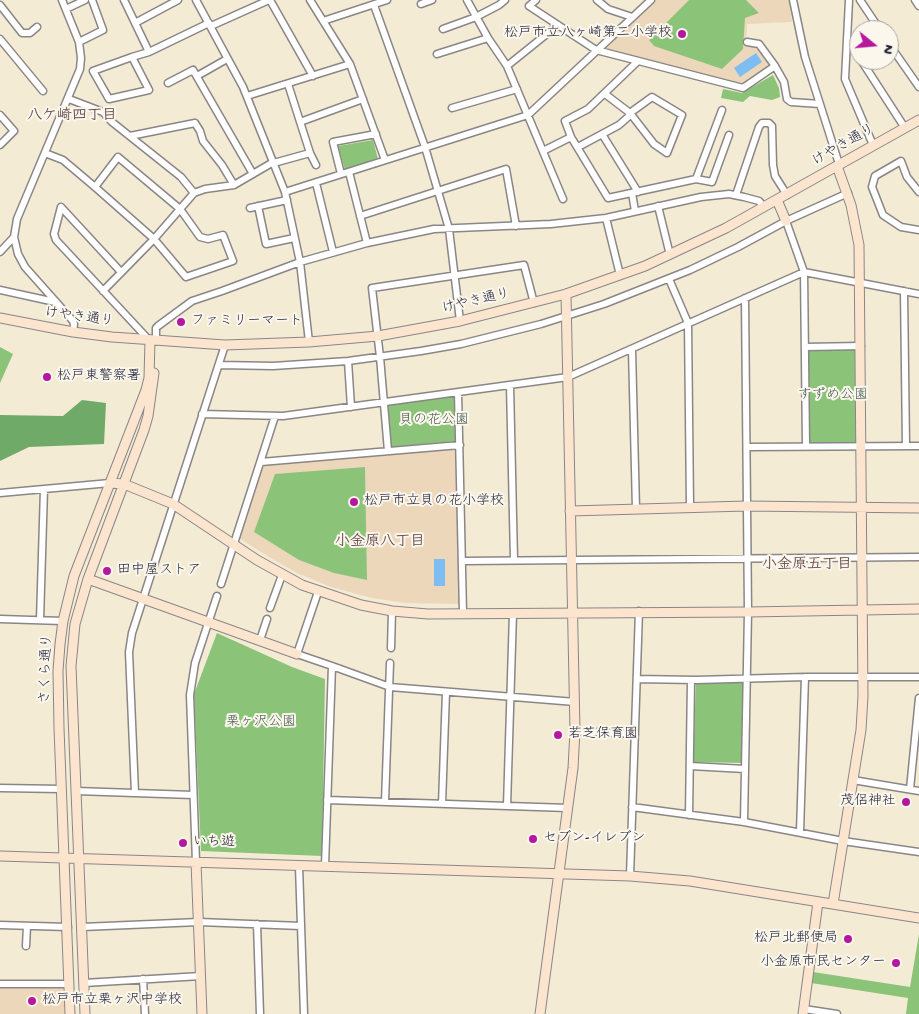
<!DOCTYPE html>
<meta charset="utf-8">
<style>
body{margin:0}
#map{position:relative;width:919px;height:1014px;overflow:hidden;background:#f3ebd4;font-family:"Gochi Hand",sans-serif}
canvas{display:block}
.north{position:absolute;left:849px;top:20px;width:50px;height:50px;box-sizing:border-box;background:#fbf7ec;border:1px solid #a4a2a5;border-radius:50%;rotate:107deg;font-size:14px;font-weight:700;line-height:20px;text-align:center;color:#22223b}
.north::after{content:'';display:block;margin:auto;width:18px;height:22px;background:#b5179e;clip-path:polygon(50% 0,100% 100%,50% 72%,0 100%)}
</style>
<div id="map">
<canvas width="919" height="1014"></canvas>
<div class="north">N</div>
</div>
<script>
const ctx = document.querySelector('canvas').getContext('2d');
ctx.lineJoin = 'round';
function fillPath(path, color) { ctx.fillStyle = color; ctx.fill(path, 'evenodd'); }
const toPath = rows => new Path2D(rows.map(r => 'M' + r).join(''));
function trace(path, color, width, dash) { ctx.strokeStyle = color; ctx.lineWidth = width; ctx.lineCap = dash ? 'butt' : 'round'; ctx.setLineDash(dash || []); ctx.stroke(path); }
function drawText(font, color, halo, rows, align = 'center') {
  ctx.font = font + ' "Gochi Hand","Klee One",sans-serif'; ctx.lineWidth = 4; ctx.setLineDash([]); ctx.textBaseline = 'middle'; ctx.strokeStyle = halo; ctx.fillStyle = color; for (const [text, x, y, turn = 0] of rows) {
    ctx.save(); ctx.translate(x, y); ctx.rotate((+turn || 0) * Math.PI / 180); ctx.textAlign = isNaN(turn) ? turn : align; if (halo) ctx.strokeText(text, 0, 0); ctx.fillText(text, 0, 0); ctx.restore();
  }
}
const built = toPath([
 [654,0,789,0,792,22,747,24,746,43,758,45,770,63,769,66,741,85,607,50,605,46],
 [455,448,457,450,460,604,406,603,372,598,331,587,297,573,269,557,239,538,262,466,265,464],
 [0,987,63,987,65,1014,0,1014]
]);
const green = toPath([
 [689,0,746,0,759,13,745,18,743,49,722,69,654,46,649,40],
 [773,75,779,88,780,97,772,100,750,96,743,102,721,98,723,89,742,93],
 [373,140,378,159,345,170,338,146],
 [0,347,13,354,0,383],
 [810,349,855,349,856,350,857,441,856,443,811,444,809,441,808,352],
 [452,395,455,398,457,439,455,441,393,447,391,446,388,407,389,404],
 [365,467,367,580,334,573,299,560,254,532,275,474],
 [217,633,292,667,325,679,322,856,201,851,194,694],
 [696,680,746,680,745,763,693,762],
 [919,934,919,1014,906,1014,908,998,811,983,813,972,910,987]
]);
const forest = toPath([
 [82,400,106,403,104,444,29,447,0,461,0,415,63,416]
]);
const water = toPath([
 [756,53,762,62,740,77,734,68],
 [434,559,445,559,445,586,434,586]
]);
const street = toPath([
 [62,0,79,42,81,58,80,69,17,219,14,237,18,254,25,267,73,321,74,324,73,332],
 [124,0,149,52],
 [196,0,243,87,285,192,300,262,309,342],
 [270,0,313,76],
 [310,0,350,64,385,160],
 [467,0,488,38,507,66,563,199],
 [536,0,529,6,596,50,743,88,775,66],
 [597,0,608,9,632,17],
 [793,0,805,57,839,164],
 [849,0,845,79,873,145],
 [860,0,880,30],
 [915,0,919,6],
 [421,4,432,0],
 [0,5,22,33,30,33,37,27],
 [374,5,425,147,449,229,460,321],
 [66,9,85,0],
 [323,21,387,0],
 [135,23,178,0],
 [211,26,269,0],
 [443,29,476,17,499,5,505,0],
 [0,39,43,91],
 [847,39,859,56],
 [79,42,103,30,92,0],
 [747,42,759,44,775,66,784,82,787,99,791,102,820,104],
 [889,44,919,87],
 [437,54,488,38],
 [132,57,149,90,109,99,93,71,132,57,149,52,209,23],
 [861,60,905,128],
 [507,66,558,25],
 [197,76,227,59],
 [168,83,193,70,253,174],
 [288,84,310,153,316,165],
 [247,96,350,64],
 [69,99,103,112,112,122,181,177,194,193],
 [452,108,517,89],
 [0,115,14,131,0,145],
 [300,122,363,99],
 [602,134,638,192],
 [130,136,195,123,200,131,203,141,222,165,234,185],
 [571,137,608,198,696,179,712,182,729,135],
 [578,147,619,125,628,117,630,113,652,97,682,115,667,153,654,144,630,113,605,94],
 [543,151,571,137,565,121,588,109,638,61],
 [45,153,63,160,95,187,154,239,186,277,233,261,223,235,208,239,200,237,180,209,118,157,95,187],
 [349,172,367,243],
 [341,174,333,142,376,134],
 [696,179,722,110],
 [316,183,333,252],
 [285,192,528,115,651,0],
 [919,192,907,177,901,161,875,176,872,187,883,215,901,227,919,230],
 [632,193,635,211],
 [736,195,759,127,762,123,769,123,772,126,773,165,775,176,787,195],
 [258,206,266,244,294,238],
 [658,206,670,255],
 [250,208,287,200],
 [360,216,506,169,516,226],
 [606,218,620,275],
 [786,221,804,272,806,446],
 [0,252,14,237],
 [121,272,61,207,54,234,56,240,149,340],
 [669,279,688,323,690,507],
 [0,290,55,302],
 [103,291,154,239,194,193,205,189,234,185,270,164,310,153],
 [904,291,906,446],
 [156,341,156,328,158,326,192,301,222,291,300,262,367,243,434,229,551,224,606,218,701,197,729,194,744,197,759,201,764,207],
 [805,347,861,346],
 [632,350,636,509],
 [348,361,351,407],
 [219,365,273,366,348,361,421,351,461,344,541,324,604,304,690,270,738,247,786,221,848,193],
 [510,385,514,560],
 [458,392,463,613],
 [202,414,283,416,568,377,804,272,919,294],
 [747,447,919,446],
 [388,451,380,357,372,288,524,265,534,303],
 [261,462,460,445],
 [0,493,110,483],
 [463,561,919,557],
 [221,584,275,416],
 [318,592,297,654,332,666,325,866],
 [270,608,282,575],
 [0,619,63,621],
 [40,620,44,489],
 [260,640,267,619],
 [391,648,392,611],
 [332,666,390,687,575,702],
 [637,679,696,680,805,677,919,677],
 [575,731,635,734],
 [690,766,745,769],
 [853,780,919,791],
 [0,788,62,789],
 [910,789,919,698],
 [76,791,193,795],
 [135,793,129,652,132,633,225,345],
 [327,800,568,808],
 [385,802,390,663],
 [442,804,446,692],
 [507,806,513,613],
 [632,807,744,822,843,841,919,852],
 [689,815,691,680],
 [744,822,748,612,745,298],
 [800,832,805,677],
 [196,862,190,695,195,663,217,596],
 [299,866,304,1014],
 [630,876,639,611],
 [257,924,260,1014],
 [0,925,68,927],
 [82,927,199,922,301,926],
 [26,946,27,926],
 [143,979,145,1014],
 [84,983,201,976],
 [0,984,69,984],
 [804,1009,837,1014]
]);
const secondary = toPath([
 [777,200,786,221],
 [0,318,73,332,112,337,225,345,309,342,378,336,460,321,566,294,645,266,726,228,919,120],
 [110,483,124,484,173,504,257,560,302,585,361,605,392,611,428,614,748,612,919,609],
 [570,511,746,506,919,508],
 [88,579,297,654],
 [0,856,630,876,690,881,919,918],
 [196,862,202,1014],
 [833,904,861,730,863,696,859,245,851,205,837,166],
 [70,1014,59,728,58,671,60,644,63,621,74,576,146,390,149,378,150,340],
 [85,1014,71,666,75,624,88,579,144,430,148,416,154,373],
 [540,1014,573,768,575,731,566,294],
 [803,1014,818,902]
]);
const markers = [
 [682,34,5,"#b5179e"],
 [181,322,5,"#b5179e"],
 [47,377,5,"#b5179e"],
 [354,502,5,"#b5179e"],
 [107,571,5,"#b5179e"],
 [558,735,5,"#b5179e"],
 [906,802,5,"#b5179e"],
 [533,839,5,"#b5179e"],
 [183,843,5,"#b5179e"],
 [848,939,5,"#b5179e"],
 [896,963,5,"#b5179e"],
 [32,1001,5,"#b5179e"]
];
const poiNames = [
 ["松戸市立八ヶ崎第二小学校",672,34,"right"],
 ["ファミリーマート",191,322],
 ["松戸東警察署",57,377],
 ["松戸市立貝の花小学校",364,502],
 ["田中屋ストア",117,571],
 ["若芝保育園",568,735],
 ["茂侶神社",896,802,"right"],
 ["セブン-イレブン",543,839],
 ["いち遊",193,843],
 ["松戸北郵便局",838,939,"right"],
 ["小金原市民センター",886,963,"right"],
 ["松戸市立栗ヶ沢中学校",42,1001]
];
const streetNames = [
 ["けやき通り",844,146,-30],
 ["けやき通り",476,302,-13],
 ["けやき通り",79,318,8],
 ["さくら通り",47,669,-88]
];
const parkNames = [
 ["すずめ公園",833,396],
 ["貝の花公園",434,421],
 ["栗ヶ沢公園",261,723]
];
const neighbourhoodNames = [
 ["八ケ崎四丁目",72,117],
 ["小金原八丁目",380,543],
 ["小金原五丁目",807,566]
];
fillPath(built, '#edd7bb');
fillPath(green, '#8bc479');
fillPath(forest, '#70aa69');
fillPath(water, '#7ebdf2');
trace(street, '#8a8688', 9);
trace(secondary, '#8a8688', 11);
trace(street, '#fff', 6);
trace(secondary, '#fce5cf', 9);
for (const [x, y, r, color] of markers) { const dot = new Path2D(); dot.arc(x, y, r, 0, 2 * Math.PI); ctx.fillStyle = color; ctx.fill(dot); trace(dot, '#fbf7ec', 2); }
drawText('14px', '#22223b', '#fbf7ec', poiNames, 'left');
drawText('14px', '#22223b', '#fbf7ec', streetNames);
drawText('14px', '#475b51', '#fbf7ec', parkNames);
drawText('bold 15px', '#6e5254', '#fbf7ec', neighbourhoodNames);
</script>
